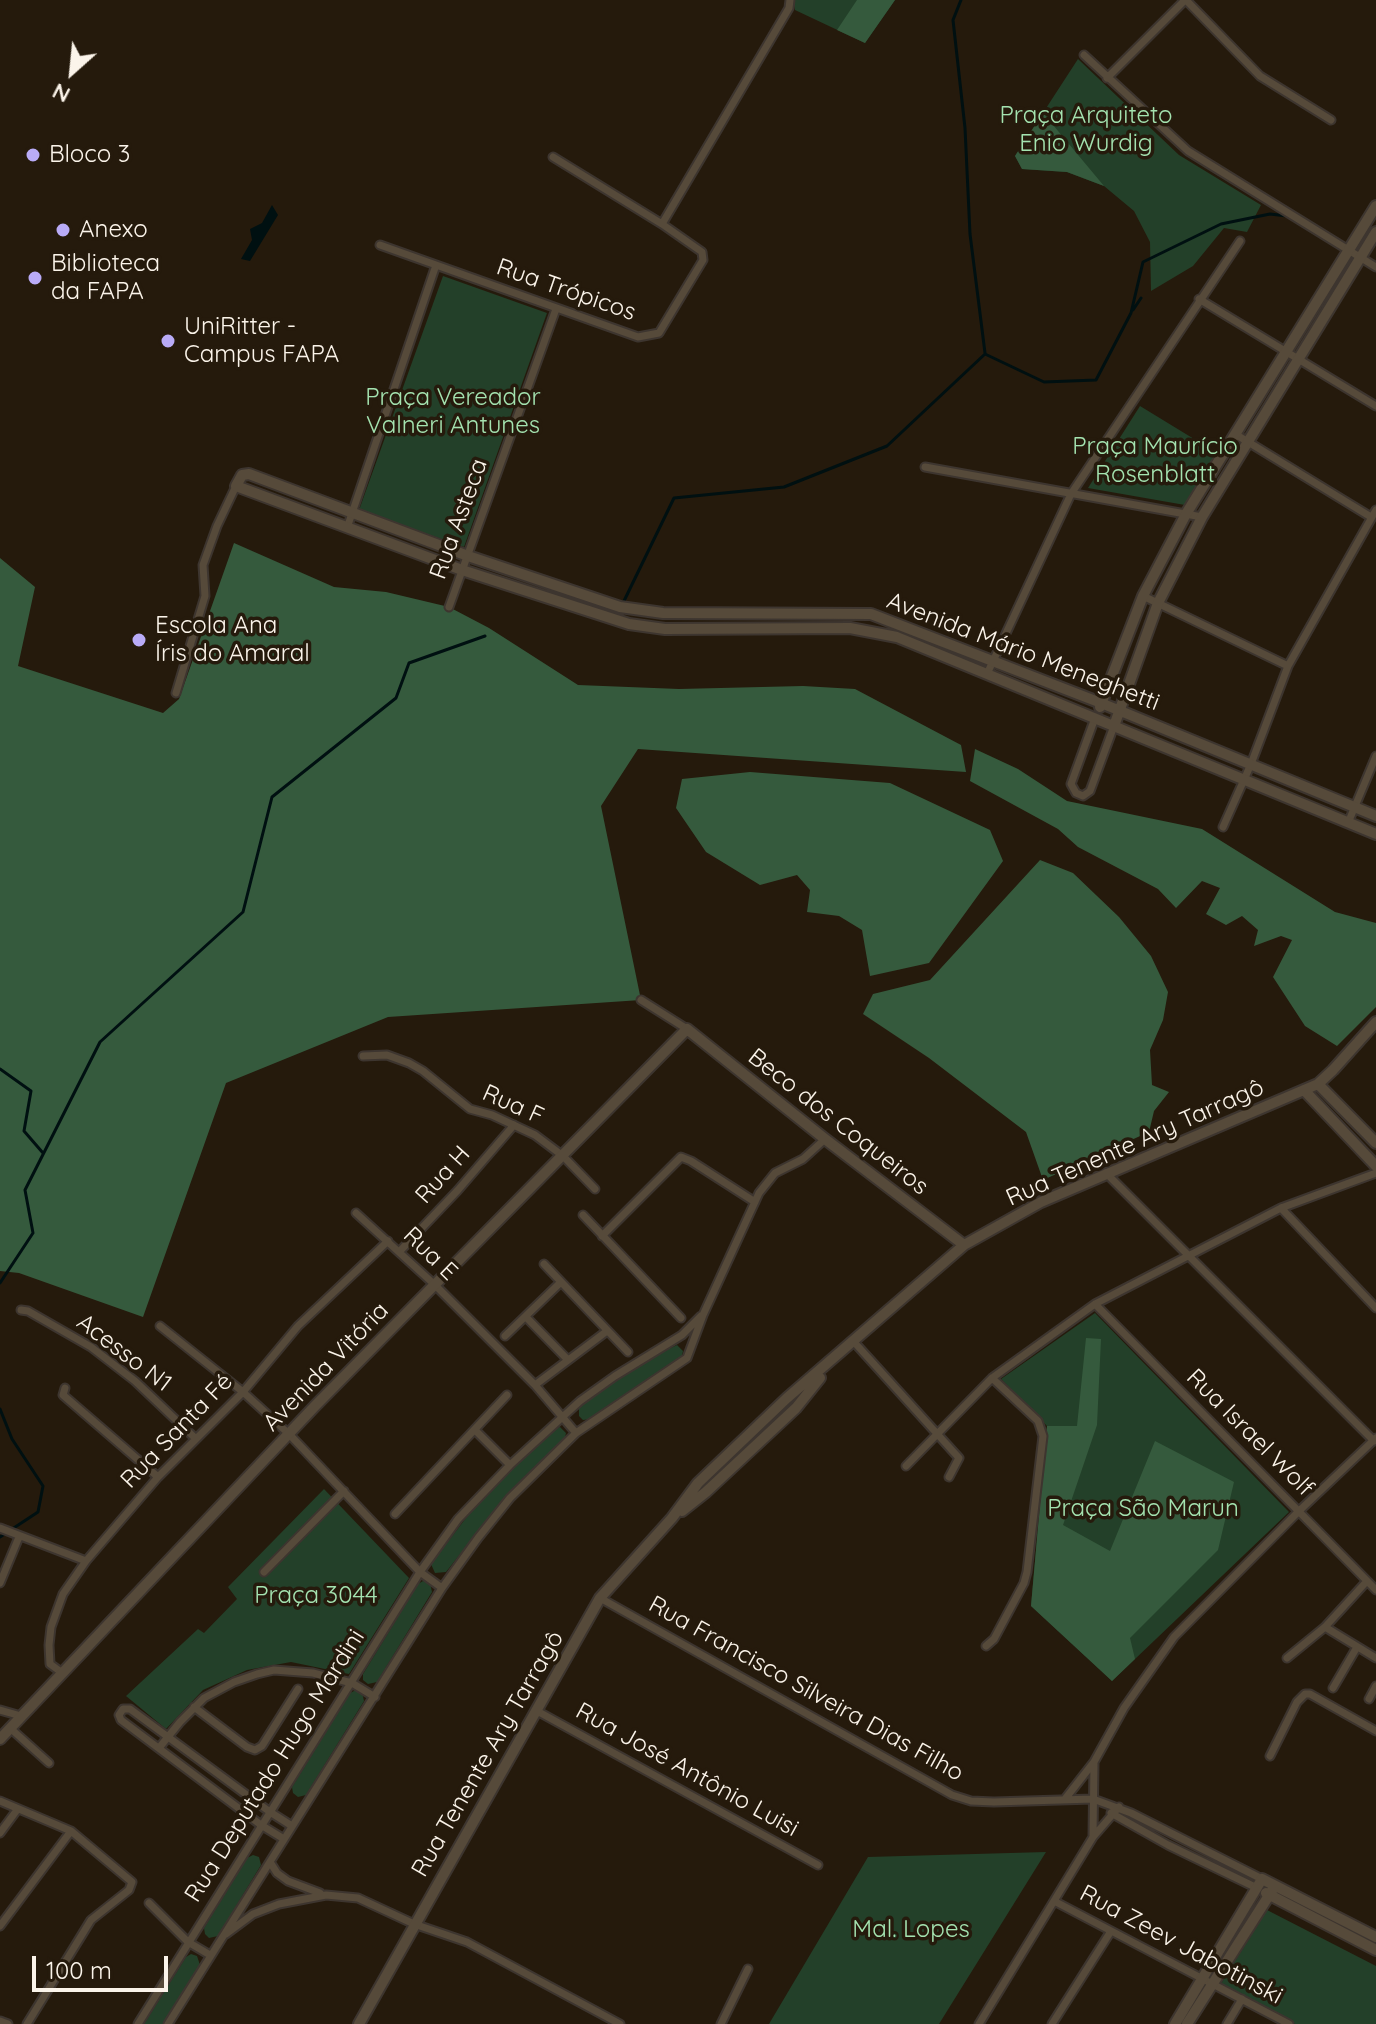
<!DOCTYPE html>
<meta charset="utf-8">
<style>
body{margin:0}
#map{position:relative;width:1376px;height:2024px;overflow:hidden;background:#251a0c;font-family:Quicksand,sans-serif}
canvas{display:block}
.north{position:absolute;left:32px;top:32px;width:80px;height:80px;-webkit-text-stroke:6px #251a0c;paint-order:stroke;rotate:207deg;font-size:22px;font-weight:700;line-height:32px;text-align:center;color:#fbf4ea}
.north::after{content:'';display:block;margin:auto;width:28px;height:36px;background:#fbf4ea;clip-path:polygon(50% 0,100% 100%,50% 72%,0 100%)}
.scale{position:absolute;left:32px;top:1956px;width:136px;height:36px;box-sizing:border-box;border:4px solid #fbf4ea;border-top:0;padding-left:10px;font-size:24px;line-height:28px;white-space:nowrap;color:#fbf4ea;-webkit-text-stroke:6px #251a0c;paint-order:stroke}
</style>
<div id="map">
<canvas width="1376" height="2024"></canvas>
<div class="north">N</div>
<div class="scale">100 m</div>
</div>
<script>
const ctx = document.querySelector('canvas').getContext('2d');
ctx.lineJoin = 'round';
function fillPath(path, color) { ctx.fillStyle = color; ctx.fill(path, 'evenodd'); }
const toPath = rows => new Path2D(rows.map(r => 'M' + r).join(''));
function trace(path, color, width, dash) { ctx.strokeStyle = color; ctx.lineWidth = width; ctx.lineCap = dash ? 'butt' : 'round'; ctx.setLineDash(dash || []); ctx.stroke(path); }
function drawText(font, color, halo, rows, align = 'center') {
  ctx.font = font + ' Quicksand,sans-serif'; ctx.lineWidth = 7; ctx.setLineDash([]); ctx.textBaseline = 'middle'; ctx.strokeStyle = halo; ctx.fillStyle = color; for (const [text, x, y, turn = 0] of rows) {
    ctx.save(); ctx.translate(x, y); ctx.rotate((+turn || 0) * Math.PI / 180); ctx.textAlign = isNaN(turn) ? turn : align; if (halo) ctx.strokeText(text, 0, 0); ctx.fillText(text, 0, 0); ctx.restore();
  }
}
const green = toPath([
 [793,0,895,0,865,43,795,10],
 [1078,59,1179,155,1261,205,1247,232,1224,228,1193,266,1151,291,1150,242,1134,211,1104,186,1067,172,1022,169,1015,156],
 [443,276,547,313,464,547,359,510],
 [1140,406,1217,453,1185,505,1088,488],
 [1095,1313,1289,1512,1112,1681,1031,1606,1047,1426,1001,1379],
 [677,1345,683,1351,681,1360,591,1419,583,1420,579,1416,579,1407,597,1393,652,1357],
 [560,1427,566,1433,564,1441,503,1500,446,1572,435,1573,431,1564,478,1502,555,1428],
 [324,1489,409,1578,349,1674,291,1662,247,1670,203,1690,166,1729,126,1696,198,1629,204,1633,237,1599,228,1587],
 [423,1581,430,1583,432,1592,377,1682,368,1684,363,1680,363,1674,418,1584],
 [356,1690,362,1692,364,1701,306,1795,298,1797,293,1793,292,1787,350,1693],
 [1046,1852,939,2024,769,2024,868,1857],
 [253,1855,259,1857,261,1865,218,1936,209,1938,205,1934,204,1928,247,1858],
 [1267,1910,1376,1966,1376,2024,1295,2024,1220,1985],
 [191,1954,197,1956,200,1965,163,2024,144,2024,186,1957]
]);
const forest = toPath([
 [857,0,895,0,865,43,837,30],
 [1043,113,1104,186,1067,172,1022,169,1015,156],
 [234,543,334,587,386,592,449,607,489,628,578,685,679,689,803,686,855,689,961,745,966,772,638,749,601,806,641,1000,388,1017,226,1083,143,1317,19,1273,0,1271,0,558,35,587,18,666,163,713,179,699],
 [975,749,1018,769,1067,801,1202,829,1335,912,1376,923,1376,1007,1337,1046,1305,1026,1273,977,1292,940,1281,936,1254,946,1258,930,1242,916,1226,925,1206,914,1220,888,1202,881,1176,908,1158,889,1078,847,1058,829,970,781],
 [750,772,890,783,990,830,1003,861,929,963,870,976,862,930,839,916,807,912,810,890,797,875,760,885,706,852,676,808,682,779],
 [1040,860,1073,873,1119,917,1151,956,1168,992,1163,1020,1150,1050,1152,1085,1169,1092,1154,1111,1149,1132,1043,1180,1026,1132,929,1058,863,1014,873,994,930,980],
 [1086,1338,1101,1339,1097,1425,1063,1525,1110,1551,1155,1441,1234,1482,1218,1550,1130,1638,1135,1659,1112,1681,1031,1606,1047,1426,1077,1426]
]);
const water = toPath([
 [272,205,278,215,250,261,241,259,252,240,250,229,262,223]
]);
const stream = toPath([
 [961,0,953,20,965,128,970,234,985,353],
 [1133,310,1141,298],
 [985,354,1044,382,1096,380,1131,313,1143,262,1221,224,1270,214,1287,216],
 [623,603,674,498,784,487,887,446,985,354],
 [0,1069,31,1091,24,1131,43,1153],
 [0,1283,33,1233,25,1190,100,1042,243,912,272,797,396,698,409,663,485,636],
 [0,1409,12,1439,43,1486,38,1512,0,1537]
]);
const street = toPath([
 [1186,0,1260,76,1331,120],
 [1084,55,1188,151,1376,267],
 [1107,78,1185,0],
 [662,224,789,8,790,0],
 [380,245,638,337,659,333,703,260,702,252,662,224,553,157],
 [1199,299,1376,406],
 [1235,434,1371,517],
 [925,467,1202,517],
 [347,528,436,265],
 [1143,596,1288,666],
 [449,607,556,309],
 [987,674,1071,494,1240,241],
 [176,693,205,596,203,565,217,526,236,486],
 [1095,718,1071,784,1076,793,1083,796,1090,791,1114,726],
 [1348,823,1376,756],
 [1223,827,1251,764,1288,666,1376,510],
 [641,1000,687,1029],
 [363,1056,387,1055,409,1063,423,1071,470,1109,492,1115,535,1135,563,1156,595,1189],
 [1106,1173,1374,1441],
 [1281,1208,1376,1308],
 [356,1213,435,1285,535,1385,576,1433],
 [583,1215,681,1318],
 [602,1236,681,1157,691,1161,755,1202],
 [400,1251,458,1190,514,1125],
 [544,1264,628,1352],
 [1095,1304,1376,1590],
 [21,1310,28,1311,91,1347,135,1381,195,1438],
 [526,1317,568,1360],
 [160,1326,243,1392,289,1434,420,1572,442,1588],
 [505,1336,561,1282],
 [854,1342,959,1458,949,1477],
 [535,1385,607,1331],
 [65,1388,63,1395,158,1477],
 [475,1430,510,1465],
 [906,1466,992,1378,1095,1304,1281,1208,1376,1173],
 [395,1514,507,1395],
 [0,1528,86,1561],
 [264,1572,344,1491],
 [0,1583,19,1537],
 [600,1598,952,1795,971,1801,994,1802,1093,1799,1131,1813,1262,1879],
 [1325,1627,1376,1658],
 [986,1646,994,1639,1024,1583,1027,1572,1043,1436,1038,1421,992,1378],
 [1287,1658,1325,1627,1367,1581],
 [61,1672,50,1664,49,1645,51,1627,63,1594,86,1561,158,1477,243,1392,298,1326,388,1241],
 [1333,1688,1357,1647],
 [1369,1699,1376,1686],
 [194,1707,247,1747,255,1750,262,1746,298,1689],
 [0,1710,21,1716],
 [537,1711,818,1865],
 [10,1728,49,1763],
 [159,1748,180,1722,204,1698,234,1682,257,1674,274,1670,313,1673,352,1683,375,1697],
 [1270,1756,1297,1702,1305,1694,1310,1694,1376,1731],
 [1065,1799,1094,1762,1124,1708,1174,1637,1299,1511,1376,1438],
 [0,1801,71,1831,132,1882,129,1890,91,1920,27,2024],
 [1111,1813,1168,1845,1257,1888],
 [0,1833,17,1810],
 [1093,1835,1094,1764],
 [284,1839,261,1825,121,1720,119,1715,123,1709,130,1709,270,1812,292,1826],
 [270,1862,277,1873,288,1881,320,1893],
 [1054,1901,1289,2024],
 [149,1903,188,1942,210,1955],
 [0,1926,71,1831],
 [226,1934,253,1914,279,1904,326,1895,358,1898,414,1924,467,1942,620,2024],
 [0,2021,8,2024],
 [138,2024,420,1572,458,1519,510,1465,580,1401,615,1376,682,1335,701,1316],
 [168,2024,442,1588,478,1538,510,1498,576,1433,687,1358,703,1315,759,1193,775,1173,803,1159,825,1139],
 [721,2024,748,1969],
 [979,2024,1093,1837,1119,1807],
 [1052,2024,1111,1931],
 [1227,2024,1242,1999]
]);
const secondary = toPath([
 [1100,707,1143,596,1186,514,1376,206],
 [1114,726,1158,603,1202,517,1376,232],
 [1376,816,1101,703,871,614,663,613,620,607,468,556,249,474,242,475,236,486,462,570,629,624,665,629,850,628,897,637,1376,834],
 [1318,1084,1376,1143],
 [1304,1090,1376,1166],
 [682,1511,706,1492,796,1408,820,1378],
 [0,1739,315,1406,687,1029,825,1139,964,1245],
 [1266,1893,1376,1950],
 [359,2024,600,1598,672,1518,698,1483,787,1398,964,1245,1041,1202,1318,1084,1333,1070,1376,1022],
 [1175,2024,1262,1879,1376,1937],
 [1187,2024,1275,1886]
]);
const markers = [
 [33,155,8,"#b9abf7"],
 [63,230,8,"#b9abf7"],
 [35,278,8,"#b9abf7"],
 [168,341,8,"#b9abf7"],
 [139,640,8,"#b9abf7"]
];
const parkNames = [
 ["Praça Arquiteto",1086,116],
 ["Enio Wurdig",1086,144],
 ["Praça Vereador",453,398],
 ["Valneri Antunes",453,426],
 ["Praça Maurício",1155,447],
 ["Rosenblatt",1155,475],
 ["Praça São Marun",1143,1509],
 ["Praça 3044",316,1596],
 ["Mal. Lopes",911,1930]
];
const poiNames = [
 ["Bloco 3",49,155],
 ["Anexo",79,230],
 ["Biblioteca",51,264],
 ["da FAPA",51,292],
 ["UniRitter -",184,327],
 ["Campus FAPA",184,355],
 ["Escola Ana",155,626],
 ["Íris do Amaral",155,654]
];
const streetNames = [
 ["Rua Trópicos",566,290,19],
 ["Rua Asteca",459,519,-70],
 ["Avenida Mário Meneghetti",1023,652,21],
 ["Rua F",513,1105,24],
 ["Beco dos Coqueiros",838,1122,38],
 ["Rua Tenente Ary Tarragô",1135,1143,-24],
 ["Rua H",443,1175,-48],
 ["Rua E",430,1254,44],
 ["Acesso N1",124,1353,37],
 ["Avenida Vitória",326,1367,-46],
 ["Rua Santa Fé",177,1431,-46],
 ["Rua Israel Wolf",1250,1433,45],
 ["Rua Francisco Silveira Dias Filho",806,1689,29],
 ["Rua Tenente Ary Tarragô",488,1754,-60],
 ["Rua Deputado Hugo Mardini",275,1766,-58],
 ["Rua José Antônio Luisi",687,1770,29],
 ["Rua Zeev Jabotinski",1181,1945,28]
];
fillPath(green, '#234029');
fillPath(forest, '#355a3d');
fillPath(water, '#001011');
trace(stream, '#001011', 3);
trace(street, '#3d352f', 11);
trace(secondary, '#3d352f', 14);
trace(street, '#564a3a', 7);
trace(secondary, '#564a3a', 10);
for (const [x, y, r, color] of markers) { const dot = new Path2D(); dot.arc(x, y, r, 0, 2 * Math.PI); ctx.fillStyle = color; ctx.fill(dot); trace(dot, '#251a0c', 3); }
drawText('24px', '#a4e3b0', '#251a0c', parkNames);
drawText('24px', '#fbf4ea', '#251a0c', poiNames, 'left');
drawText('24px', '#fbf4ea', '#251a0c', streetNames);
</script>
